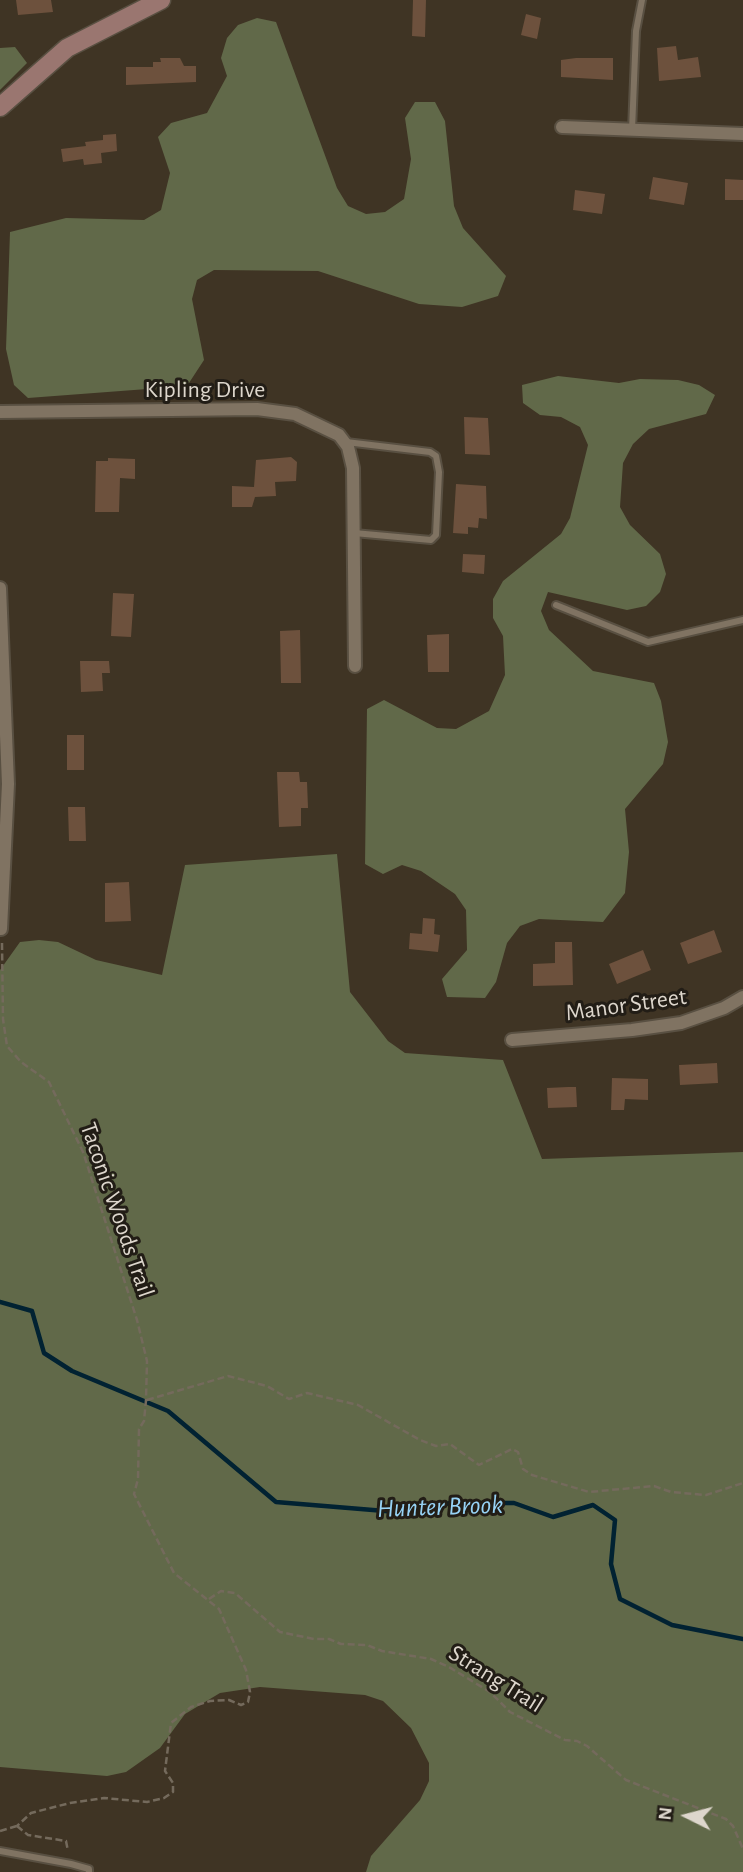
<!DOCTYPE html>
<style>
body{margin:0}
#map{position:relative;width:743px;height:1872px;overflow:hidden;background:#3f3424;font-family:"Alegreya Sans",sans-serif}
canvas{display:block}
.north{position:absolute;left:652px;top:1781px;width:70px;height:70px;-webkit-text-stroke:5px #221d16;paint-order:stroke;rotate:276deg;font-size:19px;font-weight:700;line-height:28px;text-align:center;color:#ddd6cc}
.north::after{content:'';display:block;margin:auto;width:24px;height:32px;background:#ddd6cc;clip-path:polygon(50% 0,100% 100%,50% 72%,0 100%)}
</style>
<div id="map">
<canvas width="743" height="1872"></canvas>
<div class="north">N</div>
</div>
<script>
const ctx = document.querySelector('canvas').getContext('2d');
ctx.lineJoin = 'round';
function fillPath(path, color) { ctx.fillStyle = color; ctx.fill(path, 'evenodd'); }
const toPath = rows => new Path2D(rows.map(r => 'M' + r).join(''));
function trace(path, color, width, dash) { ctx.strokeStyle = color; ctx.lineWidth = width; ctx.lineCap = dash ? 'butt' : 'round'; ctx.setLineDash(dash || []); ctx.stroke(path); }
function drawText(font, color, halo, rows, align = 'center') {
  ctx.font = font + ' "Alegreya Sans",sans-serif'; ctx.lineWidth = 6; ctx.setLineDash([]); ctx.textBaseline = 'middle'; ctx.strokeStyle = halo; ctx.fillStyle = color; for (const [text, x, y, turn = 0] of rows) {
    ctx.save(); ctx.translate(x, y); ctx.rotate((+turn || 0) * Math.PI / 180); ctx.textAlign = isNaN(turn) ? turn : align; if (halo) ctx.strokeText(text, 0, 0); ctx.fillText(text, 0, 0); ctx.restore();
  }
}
const forest = toPath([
 [257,18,276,22,337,188,348,206,366,214,385,212,404,199,411,159,405,118,415,102,435,102,445,121,454,206,463,228,506,276,498,296,462,307,419,304,318,271,214,270,197,280,192,299,204,360,187,386,28,398,14,385,6,349,10,232,66,218,144,220,161,210,170,173,158,137,171,123,207,113,227,76,221,58,227,38,238,25],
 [15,47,27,63,0,90,0,48],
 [558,376,619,383,640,379,678,380,699,385,715,395,706,414,649,429,633,444,623,463,620,507,630,525,660,554,666,574,660,592,646,606,627,610,548,592,541,611,549,630,593,671,654,683,661,701,668,742,663,764,625,809,629,852,625,893,603,922,539,919,520,926,507,943,496,982,485,998,447,997,442,979,467,950,466,910,455,894,421,871,402,865,383,874,365,864,367,709,384,700,437,728,456,729,489,711,505,675,503,636,493,618,493,599,503,581,561,534,570,518,588,445,580,427,561,417,540,415,523,403,522,385],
 [337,854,350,992,388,1041,405,1053,503,1060,542,1159,743,1152,743,1872,366,1872,371,1856,420,1800,429,1781,429,1763,411,1728,383,1701,365,1695,260,1687,220,1693,185,1714,160,1748,126,1772,107,1776,0,1767,0,970,20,942,39,940,58,942,96,960,162,975,185,865]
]);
const stream = toPath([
 [0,1302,32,1311,44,1353,72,1371,168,1411,276,1502,397,1512,451,1503,514,1503,553,1517,593,1505,615,1520,611,1564,620,1599,672,1625,743,1639]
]);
const building = toPath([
 [16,0,51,0,53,12,18,15],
 [413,0,426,0,425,37,412,36],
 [526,14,541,18,537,39,521,35],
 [676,46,678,60,698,57,701,77,659,81,657,48],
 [160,58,180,58,184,66,196,66,196,82,126,85,126,67,153,67,153,62,161,62],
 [576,58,613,58,613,80,561,77,561,60],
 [116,134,117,151,101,153,102,163,84,165,83,159,63,162,61,149,86,146,85,142,103,140,103,135],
 [653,177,688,183,684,205,649,199],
 [725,179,743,180,743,200,725,200],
 [575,190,605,194,602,214,573,210],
 [464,417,488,418,490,455,465,454],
 [291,457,297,462,296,481,275,482,276,496,255,497,252,507,232,507,232,486,254,487,256,460],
 [108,458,135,459,135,479,120,478,119,512,95,512,96,461,108,461],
 [456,484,486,486,487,519,479,518,478,528,468,527,468,534,453,533],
 [463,554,485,555,484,574,462,572],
 [113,593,134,594,131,637,111,636],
 [300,630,301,683,281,683,280,631],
 [449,634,449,672,428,672,427,635],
 [80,661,109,661,110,673,102,673,103,691,81,692],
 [67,735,84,735,84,770,67,770],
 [277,772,299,772,300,782,307,782,308,808,301,808,301,826,279,827],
 [68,807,85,807,86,841,69,841],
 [129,882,131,921,105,922,105,883],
 [423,918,435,919,434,934,440,935,438,952,409,949,410,933,422,934],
 [714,930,722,952,688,964,680,943],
 [555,942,572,942,573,985,533,986,533,964,555,963],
 [643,950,651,970,617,984,609,964],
 [717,1063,718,1083,680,1085,679,1065],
 [612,1078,648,1079,648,1100,625,1099,624,1110,611,1110],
 [568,1087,576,1087,577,1107,548,1108,547,1088]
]);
const path = toPath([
 [2,943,3,1019,7,1046,21,1062,49,1082,83,1152,137,1320,147,1361,146,1400,144,1421,139,1429,138,1479,134,1494,174,1573,219,1609,246,1670,250,1692,248,1702,241,1705,229,1700,210,1701,191,1707,171,1723,165,1771,173,1783,173,1792,164,1798,147,1802,104,1798,70,1803,31,1813,17,1826],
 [147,1400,228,1376,267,1386,289,1399,307,1393,358,1405,420,1440,436,1446,450,1444,479,1465,512,1449,518,1452,523,1469,532,1475,589,1492,654,1486,671,1492,706,1495,743,1483],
 [209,1599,221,1591,235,1593,280,1632,314,1639,329,1639,341,1644,367,1645,382,1651,431,1659,449,1667,490,1692,510,1712,565,1740,577,1741,587,1746,626,1780,726,1819,733,1826,743,1849],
 [17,1826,28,1835,66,1841,68,1851],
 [0,1831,17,1826]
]);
const service = toPath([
 [632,130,636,31,642,0],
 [346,442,430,452,436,456,439,472,436,535,431,540,354,533],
 [556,605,648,642,743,620],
 [0,1851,71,1864,89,1869,89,1872]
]);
const minor = toPath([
 [562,127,743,134],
 [0,412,257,409,295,414,339,435,348,447,353,468,355,666],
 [0,588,8,784,1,929],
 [512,1040,632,1030,681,1023,724,1008,743,997]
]);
const secondary = toPath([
 [0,107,67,48,161,0]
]);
const streetNames = [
 ["Kipling Drive",205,390],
 ["Manor Street",626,1005,-8],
 ["Taconic Woods Trail",117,1210,71],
 ["Strang Trail",496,1679,32]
];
const waterNames = [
 ["Hunter Brook",440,1507,-2]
];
fillPath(forest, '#616949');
trace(stream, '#012232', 4.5);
fillPath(building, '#6d513d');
trace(service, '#595042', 10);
trace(minor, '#595042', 16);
trace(secondary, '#595042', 21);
trace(path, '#746a5c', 2.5, [7, 3.5]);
trace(service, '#807362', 6);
trace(minor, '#807362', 12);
trace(secondary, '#9a7670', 18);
drawText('24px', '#ddd6cc', '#221d16', streetNames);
drawText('italic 26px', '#97d3f6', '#221d16', waterNames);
</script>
